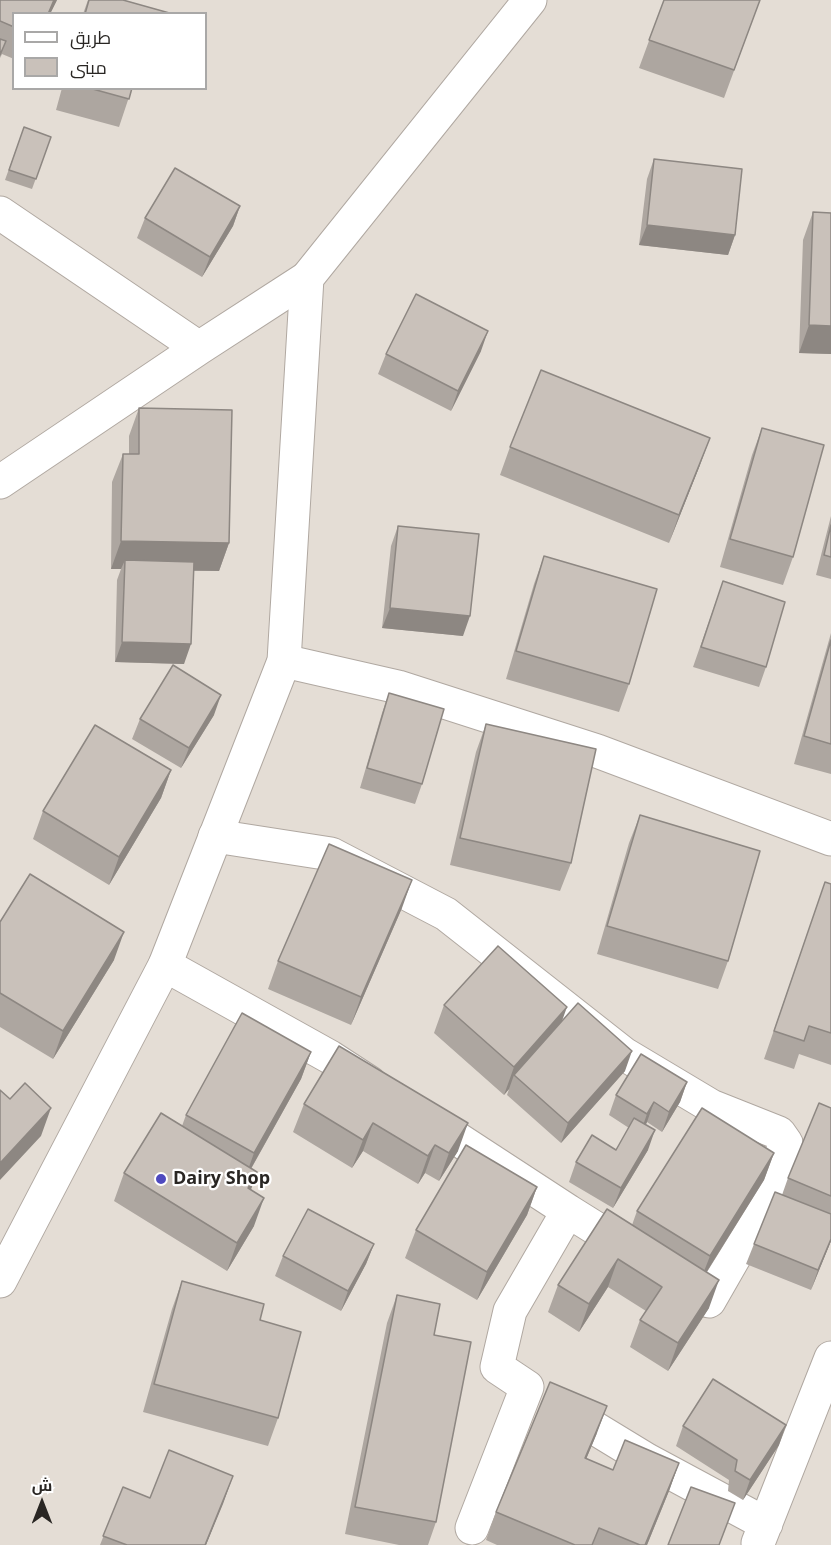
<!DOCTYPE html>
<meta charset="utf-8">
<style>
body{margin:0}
#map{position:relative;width:831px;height:1545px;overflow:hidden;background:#e4ddd5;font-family:"Open Sans",Cairo,sans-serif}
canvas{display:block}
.legend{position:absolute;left:12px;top:12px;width:195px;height:78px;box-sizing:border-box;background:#fff;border:2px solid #a9a8a7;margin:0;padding:8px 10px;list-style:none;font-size:18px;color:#292623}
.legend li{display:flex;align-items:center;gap:12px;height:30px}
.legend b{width:30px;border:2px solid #a9a8a7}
.north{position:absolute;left:12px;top:1473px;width:60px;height:60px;-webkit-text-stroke:4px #fff;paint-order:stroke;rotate:0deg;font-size:16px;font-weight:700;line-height:24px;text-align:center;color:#292623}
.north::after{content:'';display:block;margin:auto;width:21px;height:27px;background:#292623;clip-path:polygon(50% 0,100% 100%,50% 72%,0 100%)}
</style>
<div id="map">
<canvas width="831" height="1545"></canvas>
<ul class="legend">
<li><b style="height:8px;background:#fff"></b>طريق</li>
<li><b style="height:16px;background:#c9c1ba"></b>مبنى</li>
</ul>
<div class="north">ش</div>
</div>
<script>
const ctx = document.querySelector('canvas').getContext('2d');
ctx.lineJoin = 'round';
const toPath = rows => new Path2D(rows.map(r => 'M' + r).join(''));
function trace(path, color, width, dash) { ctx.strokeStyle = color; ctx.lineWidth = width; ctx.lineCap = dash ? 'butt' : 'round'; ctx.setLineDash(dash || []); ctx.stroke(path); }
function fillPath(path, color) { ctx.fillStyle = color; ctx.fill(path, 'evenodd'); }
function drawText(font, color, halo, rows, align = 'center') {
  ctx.font = font + ' "Open Sans",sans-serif'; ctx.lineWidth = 4.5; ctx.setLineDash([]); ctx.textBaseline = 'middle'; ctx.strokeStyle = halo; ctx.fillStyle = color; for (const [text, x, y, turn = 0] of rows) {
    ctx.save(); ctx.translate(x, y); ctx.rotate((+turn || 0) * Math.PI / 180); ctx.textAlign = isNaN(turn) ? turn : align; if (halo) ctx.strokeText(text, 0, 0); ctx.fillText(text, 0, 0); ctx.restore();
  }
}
const street = toPath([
 [0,213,199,348],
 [0,482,199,348,307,278],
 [284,661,398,687,597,751,831,839],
 [215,836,331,854,446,914,624,1054,711,1106,779,1133,786,1143,752,1226,709,1301,680,1282],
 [165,965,330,1057,370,1083],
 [424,1117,568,1211],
 [560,1407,647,1460,766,1524],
 [472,1528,527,1387,497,1367,510,1311,568,1211,632,1251],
 [758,1543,831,1358]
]);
const secondary = toPath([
 [0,1281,165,965,284,661,307,278,530,0]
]);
const wall = toPath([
 [0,0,57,0,50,14,14,14,14,59,2,54,0,58],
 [88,0,123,0,173,14,83,14],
 [664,0,760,0,724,98,639,68],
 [62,88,132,88,119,127,56,110],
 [24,127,51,137,32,189,5,180],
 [654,159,735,235,728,255,639,245,647,179],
 [240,206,233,226,202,277,137,238,145,218],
 [813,212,831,213,831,354,799,353,803,240],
 [481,351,451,411,378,374,386,354],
 [139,408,229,543,219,571,193,571,184,664,115,662,117,580,121,569,111,569,112,482,123,454,129,454,129,436],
 [762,428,793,557,783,585,720,567,752,455],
 [510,447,700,465,669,543,500,475],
 [831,516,831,579,816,575],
 [398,526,463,636,382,628,391,546],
 [544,556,629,684,619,712,506,679,534,584],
 [723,581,766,667,759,687,693,667],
 [831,633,831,774,794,764],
 [389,693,422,784,415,804,360,788,382,713],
 [214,715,181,768,132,739,140,719],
 [486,724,571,863,560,891,450,865,476,752],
 [171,770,161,798,109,885,33,839,43,811],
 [640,815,728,961,718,989,597,954,629,843],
 [825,882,831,884,831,1065,799,1054,794,1069,764,1059],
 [402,908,351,1025,268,989,278,961],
 [0,922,114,960,53,1059,0,1027],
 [444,1005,562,1021,625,1071,561,1143,507,1095,509,1089,504,1095,434,1033],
 [339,1046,458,1151,439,1181,425,1173,418,1184,363,1151,352,1168,293,1132,304,1104],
 [311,1052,301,1079,251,1169,257,1172,251,1190,254,1226,227,1271,114,1201,124,1173,182,1126,186,1115],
 [687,1082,680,1102,662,1132,647,1122,646,1125,648,1150,613,1208,569,1182,576,1162,616,1150,629,1128,609,1115,616,1095],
 [831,1108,831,1241,811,1290,746,1264,754,1244,782,1195,788,1178],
 [774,1153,764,1180,707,1272,709,1308,668,1371,630,1347,640,1320,646,1311,608,1287,579,1332,548,1312,558,1285,632,1225,637,1211],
 [537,1187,527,1215,477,1300,405,1258,416,1230],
 [374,1244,366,1264,341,1311,275,1276,283,1256],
 [182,1281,260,1320,278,1418,268,1446,143,1412,172,1309],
 [397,1295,434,1335,436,1522,428,1545,399,1545,345,1534,387,1323],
 [683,1426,779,1445,743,1500,728,1491,729,1480,676,1446],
 [597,1433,586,1459,613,1470,679,1463,669,1491,647,1545,497,1545,486,1540,496,1512],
 [233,1476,206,1545,100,1545,123,1487,150,1498]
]);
const shadedWall = toPath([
 [54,0,57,0,50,14,48,14],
 [240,206,233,226,202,277,210,257],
 [647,225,735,235,728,255,639,245],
 [809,325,831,326,831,354,799,353],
 [488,331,481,351,451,411,458,391],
 [710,438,700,465,669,543,679,515],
 [121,541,229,543,219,571,124,569,125,560,121,569,111,569],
 [390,608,470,616,463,636,382,628],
 [122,642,191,644,184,664,115,662],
 [221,695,214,715,181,768,189,748],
 [171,770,161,798,109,885,119,857],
 [412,880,402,908,351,1025,361,997],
 [124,932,114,960,53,1059,63,1031],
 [567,1007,557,1035,514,1075,509,1089,504,1095,514,1067],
 [632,1051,625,1071,561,1143,568,1123],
 [311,1052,301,1079,244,1181,254,1153],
 [687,1082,680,1102,662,1132,669,1112],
 [654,1102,647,1122,640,1134,647,1114],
 [51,1108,41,1136,0,1180,0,1163],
 [373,1123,363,1151,352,1168,363,1140],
 [468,1123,458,1151,439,1181,449,1153],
 [655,1130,648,1150,613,1208,621,1188],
 [435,1145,425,1173,418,1184,428,1156],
 [774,1153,764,1180,699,1284,710,1256],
 [257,1172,247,1200,248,1188],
 [537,1187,527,1215,477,1300,487,1272],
 [264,1198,254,1226,227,1271,237,1243],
 [831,1239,831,1241,811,1290,818,1270],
 [374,1244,366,1264,341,1311,348,1291],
 [618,1259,608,1287,579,1332,589,1304],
 [719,1280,709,1308,668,1371,678,1343],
 [607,1406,597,1433,575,1486,585,1458],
 [786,1425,779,1445,743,1500,750,1480],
 [679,1463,669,1491,647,1545,645,1545],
 [233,1476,223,1504,206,1545,205,1545]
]);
const building = toPath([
 [0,0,54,0,48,14,14,14,14,27,0,21,0,0],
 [89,0,123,0,173,14,85,14,89,0],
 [664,0,760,0,734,70,649,40,664,0],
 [0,39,6,41,0,55,0,39],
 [89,88,132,88,129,99,89,88],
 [24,127,51,137,36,179,9,170,24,127],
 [654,159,742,169,735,235,647,225,654,159],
 [175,168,240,206,210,257,145,218,175,168],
 [813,212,831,213,831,326,809,325,813,212],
 [416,294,488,331,458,391,386,354,416,294],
 [541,370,710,438,679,515,510,447,541,370],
 [139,408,232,410,229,543,121,541,123,454,139,454,139,408],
 [762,428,824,445,793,557,730,539,762,428],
 [831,525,831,557,824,555,831,525],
 [398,526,479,534,470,616,390,608,398,526],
 [544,556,657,589,629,684,516,651,544,556],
 [125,560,194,562,191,644,122,642,125,560],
 [723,581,785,602,766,667,701,647,723,581],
 [831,640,831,744,804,736,831,640],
 [173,665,221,695,189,748,140,719,173,665],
 [389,693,444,709,422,784,367,768,389,693],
 [486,724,596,749,571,863,460,838,486,724],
 [95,725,171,770,119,857,43,811,95,725],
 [640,815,760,851,728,961,607,926,640,815],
 [329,844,412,880,361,997,278,961,329,844],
 [30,874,124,932,63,1031,0,993,0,922,30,874],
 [825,882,831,884,831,1033,809,1026,804,1041,774,1031,825,882],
 [498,946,567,1007,514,1067,444,1005,498,946],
 [578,1003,632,1051,568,1123,514,1075,578,1003],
 [242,1013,311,1052,254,1153,186,1115,242,1013],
 [339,1046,468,1123,449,1153,435,1145,428,1156,373,1123,363,1140,304,1104,339,1046],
 [641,1054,687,1082,669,1112,654,1102,647,1114,616,1095,641,1054],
 [25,1083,51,1108,0,1163,0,1090,10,1099,25,1083],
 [819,1103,831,1108,831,1196,788,1178,819,1103],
 [702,1108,774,1153,710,1256,637,1211,702,1108],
 [161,1113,257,1172,248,1188,264,1198,237,1243,124,1173,161,1113],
 [634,1118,655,1130,621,1188,576,1162,592,1135,616,1150,634,1118],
 [466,1145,537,1187,487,1272,416,1230,466,1145],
 [775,1192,831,1214,831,1239,818,1270,754,1244,775,1192],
 [308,1209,374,1244,348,1291,283,1256,308,1209],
 [607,1209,719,1280,678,1343,640,1320,662,1287,618,1259,589,1304,558,1285,607,1209],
 [182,1281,264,1304,260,1320,301,1332,278,1418,154,1384,182,1281],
 [397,1295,440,1304,434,1335,471,1342,436,1522,355,1507,397,1295],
 [713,1379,786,1425,750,1480,735,1471,737,1460,683,1426,713,1379],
 [550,1382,607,1406,585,1458,613,1470,625,1440,679,1463,645,1545,640,1545,599,1528,592,1545,575,1545,496,1512,550,1382],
 [169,1450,233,1476,205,1545,127,1545,103,1536,123,1487,150,1498,169,1450],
 [691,1487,735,1503,719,1545,668,1545,691,1487]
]);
const markers = [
 [161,1179,6,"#4e49bf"]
];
const poiNames = [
 ["Dairy Shop",173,1179]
];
trace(street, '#b0a8a1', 35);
trace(secondary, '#b0a8a1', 35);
trace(street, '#fff', 33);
trace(secondary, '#fff', 33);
fillPath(wall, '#ada6a0');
fillPath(shadedWall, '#8d8782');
fillPath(building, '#c9c1ba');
trace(building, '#8d8782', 1.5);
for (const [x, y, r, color] of markers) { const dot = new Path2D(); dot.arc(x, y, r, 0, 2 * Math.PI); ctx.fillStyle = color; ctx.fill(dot); trace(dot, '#fff', 2); }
drawText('bold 18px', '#292623', '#fff', poiNames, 'left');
</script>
